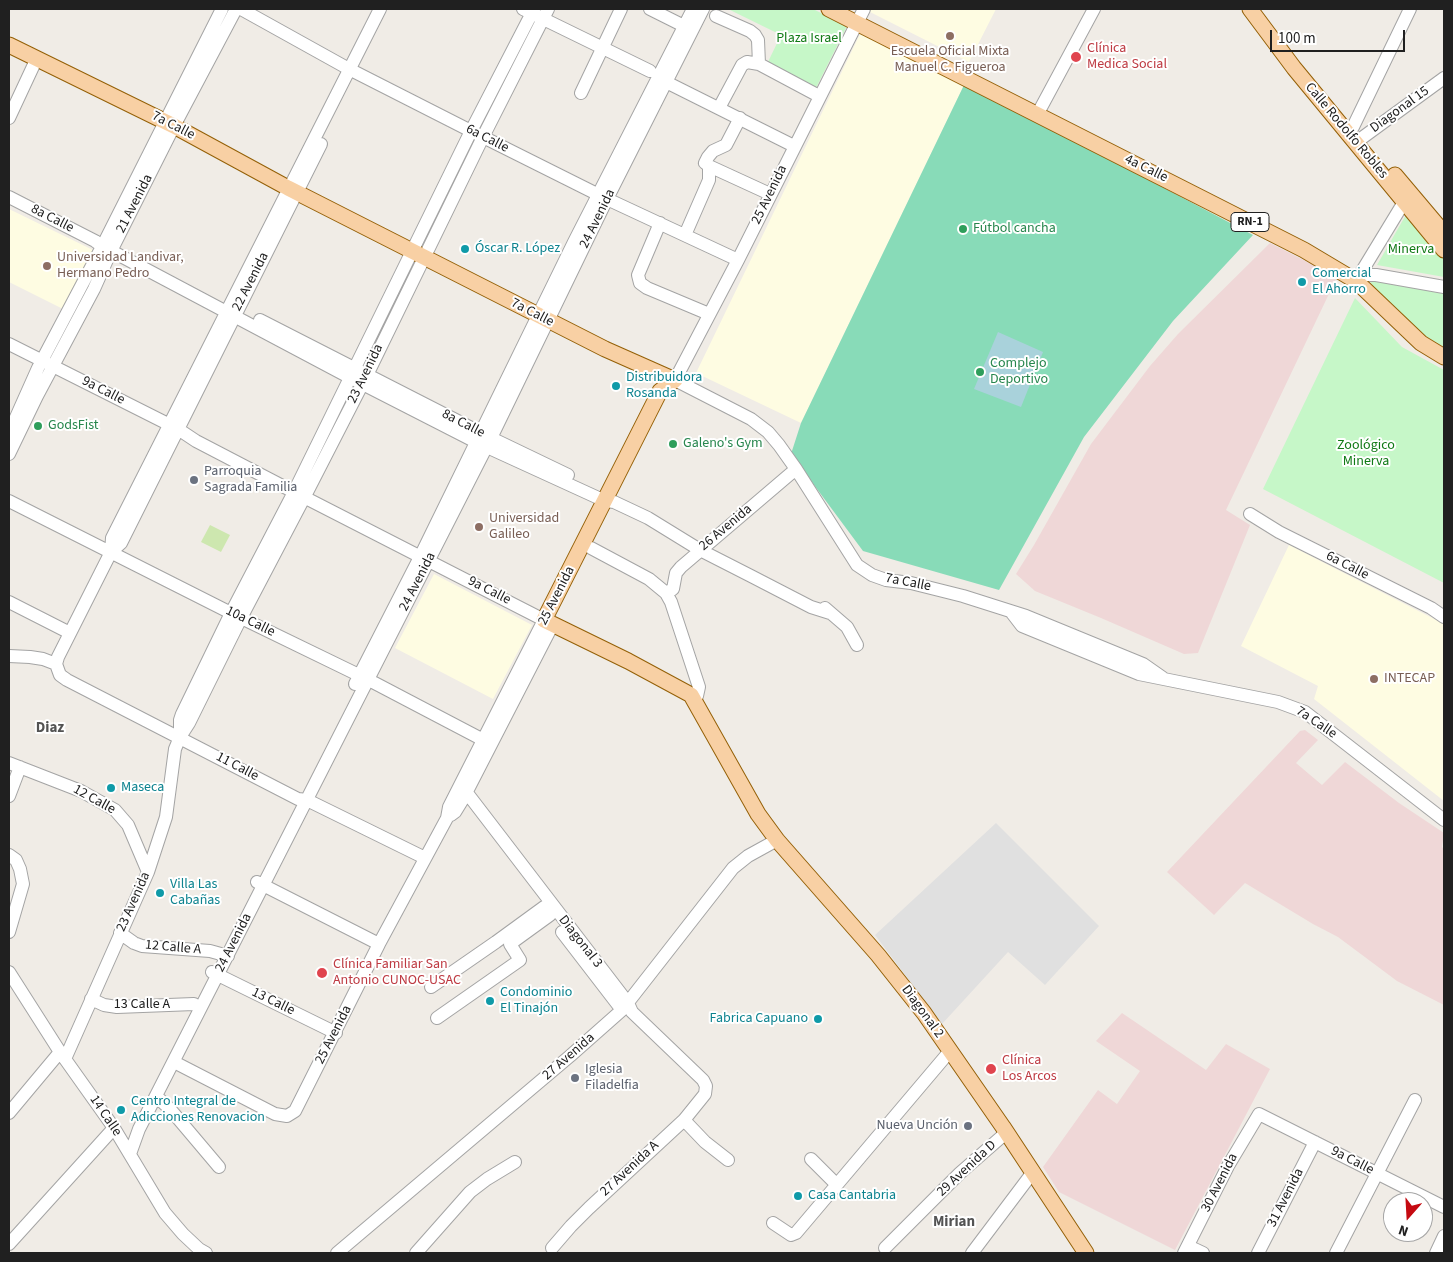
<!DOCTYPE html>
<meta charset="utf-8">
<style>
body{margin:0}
#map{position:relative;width:1453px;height:1262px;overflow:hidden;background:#f0ece6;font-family:"Source Sans 3",sans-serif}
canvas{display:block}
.frame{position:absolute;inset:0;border:10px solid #202020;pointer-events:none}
.north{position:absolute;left:1383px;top:1192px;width:50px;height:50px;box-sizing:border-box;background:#fff;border:1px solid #a6a6a6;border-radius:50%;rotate:199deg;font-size:14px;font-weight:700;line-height:20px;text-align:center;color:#202020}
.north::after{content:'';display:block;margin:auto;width:18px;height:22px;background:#c50a11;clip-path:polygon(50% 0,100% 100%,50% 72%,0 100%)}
.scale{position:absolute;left:1270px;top:30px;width:135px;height:22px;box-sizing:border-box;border:2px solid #202020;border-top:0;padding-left:6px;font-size:15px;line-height:18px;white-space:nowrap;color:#202020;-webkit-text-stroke:4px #fff;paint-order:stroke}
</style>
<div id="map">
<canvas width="1453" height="1262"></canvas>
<div class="frame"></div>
<div class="north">N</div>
<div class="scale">100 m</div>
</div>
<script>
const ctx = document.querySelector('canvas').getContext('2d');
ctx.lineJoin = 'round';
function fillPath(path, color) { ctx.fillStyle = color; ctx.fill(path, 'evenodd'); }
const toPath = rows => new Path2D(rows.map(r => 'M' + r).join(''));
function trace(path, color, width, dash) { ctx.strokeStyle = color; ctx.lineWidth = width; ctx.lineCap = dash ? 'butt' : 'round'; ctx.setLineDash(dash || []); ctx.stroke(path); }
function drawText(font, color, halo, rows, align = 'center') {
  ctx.font = font + ' "Source Sans 3",sans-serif'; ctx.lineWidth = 4; ctx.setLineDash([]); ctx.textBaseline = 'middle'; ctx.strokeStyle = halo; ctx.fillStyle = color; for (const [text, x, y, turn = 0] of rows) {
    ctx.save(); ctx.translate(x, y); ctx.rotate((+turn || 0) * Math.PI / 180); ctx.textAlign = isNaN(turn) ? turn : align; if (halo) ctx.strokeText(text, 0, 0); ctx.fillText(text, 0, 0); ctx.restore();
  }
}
const commercial = toPath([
 [1270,243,1337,277,1226,510,1250,525,1198,653,1184,654,1101,618,1035,591,1016,574,1034,545,1091,444,1150,366,1178,334],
 [1305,730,1318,740,1296,763,1322,785,1345,762,1399,803,1444,833,1442,847,1444,849,1444,1005,1397,981,1338,937,1313,924,1245,883,1214,915,1167,872,1300,731],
 [1122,1013,1206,1070,1226,1044,1270,1069,1175,1250,1059,1192,1043,1167,1098,1090,1117,1104,1140,1071,1096,1041]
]);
const education = toPath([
 [869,9,996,9,969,62,868,11],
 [861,32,965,83,801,423,696,373],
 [9,209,93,250,63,309,9,282],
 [1289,545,1444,624,1444,801,1314,699,1318,686,1241,646],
 [434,574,532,625,493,699,395,648]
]);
const grass = toPath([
 [210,525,230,535,221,552,201,542]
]);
const park = toPath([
 [728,9,813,9,847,26,815,90,766,66,781,35],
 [1407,213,1444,257,1444,277,1377,265],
 [1375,280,1444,294,1444,347,1422,334,1372,286,1370,281],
 [1355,298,1402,347,1444,370,1444,583,1263,489]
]);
const pitch = toPath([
 [965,83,1253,235,1173,321,1084,437,999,590,863,551,791,454,801,423]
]);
const parking = toPath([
 [996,823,1099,926,1045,985,1008,952,942,1024,875,935]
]);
const water = toPath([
 [998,332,1043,352,1021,407,974,389]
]);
const minor = toPath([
 [241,9,349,69,471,131,607,199,738,260],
 [380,9,112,538,111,552,58,657,56,664,60,675,67,680,298,799,307,800,425,858],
 [523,9,650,71],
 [650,9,692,30],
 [864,9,738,260,675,380,751,419,768,432,779,445,796,469,857,565,872,575,886,580,911,583,963,596,1026,616,1143,664,1163,678],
 [716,16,750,31,755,35,758,40,759,64,747,62,742,65,719,108],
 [759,64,819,96],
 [666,82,794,146],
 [581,93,621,9],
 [1037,115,1094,9],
 [9,118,37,58],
 [1347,133,1353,127,1410,9],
 [1355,143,1444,78],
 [709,166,705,163,708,157,713,151,726,145,740,118],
 [9,197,95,241,102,246,349,377,476,442,605,501,614,502,648,518,700,550,751,576,811,607,830,613],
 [660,223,638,275,640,283,647,288,709,314],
 [685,235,709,180,709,166,770,194],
 [1360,275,1376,275,1444,287],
 [1356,281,1404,202,1410,196],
 [260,320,491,438,568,475],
 [9,344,178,429,196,441,294,492,544,620,449,807,447,818,379,944,295,1111,287,1116,275,1114,174,1062],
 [9,433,38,368,105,241,222,9],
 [9,454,37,396,94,289,111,251,174,126,236,9],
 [9,501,231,613,367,679,491,744],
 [1250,514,1279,532,1431,608,1444,617],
 [591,548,649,579,666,593,671,602,699,687,697,696,695,700],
 [111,552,121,543,321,144],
 [666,593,673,589,676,573,681,567,796,469],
 [9,602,70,633],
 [825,608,847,627,857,645],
 [1012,613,1022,626,1139,674,1278,702,1305,712,1444,820],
 [9,656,30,657,43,659,56,664],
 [355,684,420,557,574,242,693,9],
 [180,737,180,720,182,714,231,613,294,492,471,131,534,9],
 [9,763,81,791,115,810,128,825,148,872],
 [459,789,467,793,628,1003,632,1012,703,1080,706,1086,705,1094,684,1120,589,1208,571,1226,552,1248],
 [9,796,20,767],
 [451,815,455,812,463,799,553,624],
 [9,855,16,860,20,869,23,884,9,932],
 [257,882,379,944],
 [562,932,622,1010],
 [120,933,134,943,142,946,210,951,228,956],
 [9,972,60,1052,114,1128,165,1213,183,1234,199,1249,206,1253],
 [212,972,336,1033],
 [431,987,496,942,544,907],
 [91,999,104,1005,117,1007,194,1004],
 [437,1018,520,960,510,944,550,915],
 [65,1059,148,872,166,817,175,749,180,737,189,723,241,618,304,498,367,375,483,137,548,9],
 [156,1096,170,1109,219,1167],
 [9,1113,60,1052],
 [684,1120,705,1142,728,1160],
 [130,1154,139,1129,491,438,607,199,703,9],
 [811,1159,836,1184],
 [773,1223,791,1235,796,1233,950,1051],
 [9,1244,114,1128],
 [1188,1246,1203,1253],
 [885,1248,960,1173,1007,1132],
 [337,1253,570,1056,622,1010,733,868,748,856,777,840],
 [416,1253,470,1192,487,1179,515,1162],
 [972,1253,1033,1172],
 [1184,1253,1228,1166,1259,1114,1444,1207],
 [1258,1253,1315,1142],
 [1336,1253,1415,1100],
 [1436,1253,1444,1236]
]);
const major = toPath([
 [829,9,1304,250,1356,281,1421,343,1444,357],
 [1250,9,1294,68,1444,250],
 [9,45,174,126,288,188,605,349,675,380],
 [1395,175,1444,233],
 [675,380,660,391,544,620,628,661,691,695,758,814,777,840,878,955,924,1013,1003,1127,1086,1253]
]);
const markers = [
 [950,36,5,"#8d6e63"],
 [1076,57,6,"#e0444e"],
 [963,229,5,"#2e9e5b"],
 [465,249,5,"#0f9aa8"],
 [47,266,5,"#8d6e63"],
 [1302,282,5,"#0f9aa8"],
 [980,372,5,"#2e9e5b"],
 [616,386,5,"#0f9aa8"],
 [38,426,5,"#2e9e5b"],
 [673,444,5,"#2e9e5b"],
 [194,480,5,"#6b7280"],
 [479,527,5,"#8d6e63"],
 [1374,679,5,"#8d6e63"],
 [111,788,5,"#0f9aa8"],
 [160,893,5,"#0f9aa8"],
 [322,973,6,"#e0444e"],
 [490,1001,5,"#0f9aa8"],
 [818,1019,5,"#0f9aa8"],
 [991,1069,6,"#e0444e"],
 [575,1078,5,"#6b7280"],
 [121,1110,5,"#0f9aa8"],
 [968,1126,5,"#6b7280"],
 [798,1196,5,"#0f9aa8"]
];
const shields = [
 [1250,222,38]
];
const shieldNames = [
 ["RN-1",1250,222]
];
const parkNames = [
 ["Plaza Israel",809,39],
 ["Minerva",1411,250],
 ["Zoológico",1366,446],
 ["Minerva",1366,462]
];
const healthNames = [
 ["Clínica",1087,49],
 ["Medica Social",1087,65],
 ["Clínica Familiar San",333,965],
 ["Antonio CUNOC-USAC",333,981],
 ["Clínica",1002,1061],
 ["Los Arcos",1002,1077]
];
const educationNames = [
 ["Escuela Oficial Mixta",950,52,"center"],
 ["Manuel C. Figueroa",950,68,"center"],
 ["Universidad Landivar,",57,258],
 ["Hermano Pedro",57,274],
 ["Universidad",489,519],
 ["Galileo",489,535],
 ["INTECAP",1384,679]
];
const streetNames = [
 ["Diagonal 15",1400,110,-36],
 ["7a Calle",173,126,27],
 ["Calle Rodolfo Robles",1346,131,50],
 ["6a Calle",487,139,27],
 ["4a Calle",1146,169,26],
 ["25 Avenida",770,195,-64],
 ["21 Avenida",135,204,-63],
 ["8a Calle",52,219,27],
 ["24 Avenida",598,219,-64],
 ["22 Avenida",251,282,-63],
 ["7a Calle",532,313,27],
 ["23 Avenida",366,374,-64],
 ["9a Calle",103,391,27],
 ["8a Calle",463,424,27],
 ["26 Avenida",726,528,-40],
 ["6a Calle",1347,566,27],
 ["24 Avenida",418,582,-63],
 ["7a Calle",908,583,11],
 ["9a Calle",489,591,27],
 ["25 Avenida",557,596,-63],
 ["10a Calle",250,622,26],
 ["7a Calle",1316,723,34],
 ["11 Calle",237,767,28],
 ["12 Calle",94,800,29],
 ["23 Avenida",134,902,-66],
 ["Diagonal 3",580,942,52],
 ["24 Avenida",234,943,-63],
 ["12 Calle A",173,948,5],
 ["13 Calle",273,1002,26],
 ["13 Calle A",142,1005],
 ["Diagonal 2",922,1012,54],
 ["25 Avenida",334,1035,-63],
 ["27 Avenida",569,1057,-41],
 ["14 Calle",105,1116,56],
 ["9a Calle",1352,1161,27],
 ["27 Avenida A",630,1169,-43],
 ["29 Avenida D",967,1169,-43],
 ["30 Avenida",1220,1183,-63],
 ["31 Avenida",1286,1198,-63]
];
const leisureNames = [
 ["Fútbol cancha",973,229],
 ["Complejo",990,364],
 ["Deportivo",990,380],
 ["GodsFist",48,426],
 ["Galeno's Gym",683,444]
];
const cultureNames = [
 ["Óscar R. López",475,249],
 ["Comercial",1312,274],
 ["El Ahorro",1312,290],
 ["Distribuidora",626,378],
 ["Rosanda",626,394],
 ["Maseca",121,788],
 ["Villa Las",170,885],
 ["Cabañas",170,901],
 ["Condominio",500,993],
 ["El Tinajón",500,1009],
 ["Fabrica Capuano",808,1019,"right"],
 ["Centro Integral de",131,1102],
 ["Adicciones Renovacion",131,1118],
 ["Casa Cantabria",808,1196]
];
const worshipNames = [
 ["Parroquia",204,472],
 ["Sagrada Familia",204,488],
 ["Iglesia",585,1070],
 ["Filadelfia",585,1086],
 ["Nueva Unción",958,1126,"right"]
];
const neighbourhoodNames = [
 ["Diaz",50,729],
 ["Mirian",954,1223]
];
fillPath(commercial, '#efd7d7');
fillPath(education, '#fefce2');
fillPath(grass, '#cde7af');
fillPath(park, '#c6f7c8');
fillPath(pitch, '#88dbb8');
fillPath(parking, '#e0e0e0');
fillPath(water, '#a9d2db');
trace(minor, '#a4a4a4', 14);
trace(major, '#946007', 17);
trace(minor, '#fff', 12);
trace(major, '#f8d0a4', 15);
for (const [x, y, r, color] of markers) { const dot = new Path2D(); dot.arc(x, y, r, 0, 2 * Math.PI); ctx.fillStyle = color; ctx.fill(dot); trace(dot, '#fff', 2); }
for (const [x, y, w] of shields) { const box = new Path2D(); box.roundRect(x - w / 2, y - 9.5, w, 19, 4); ctx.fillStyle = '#fff'; ctx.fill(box); trace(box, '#202020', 1); }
drawText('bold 12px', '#202020', null, shieldNames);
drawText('14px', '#117a16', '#fff', parkNames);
drawText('14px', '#be3a42', '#fff', healthNames, 'left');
drawText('14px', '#785e54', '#fff', educationNames, 'left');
drawText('14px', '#202020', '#fff', streetNames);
drawText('14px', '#27864d', '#fff', leisureNames, 'left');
drawText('14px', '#0d838f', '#fff', cultureNames, 'left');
drawText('14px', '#5b616d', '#fff', worshipNames, 'left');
drawText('bold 15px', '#535353', '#fff', neighbourhoodNames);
</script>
